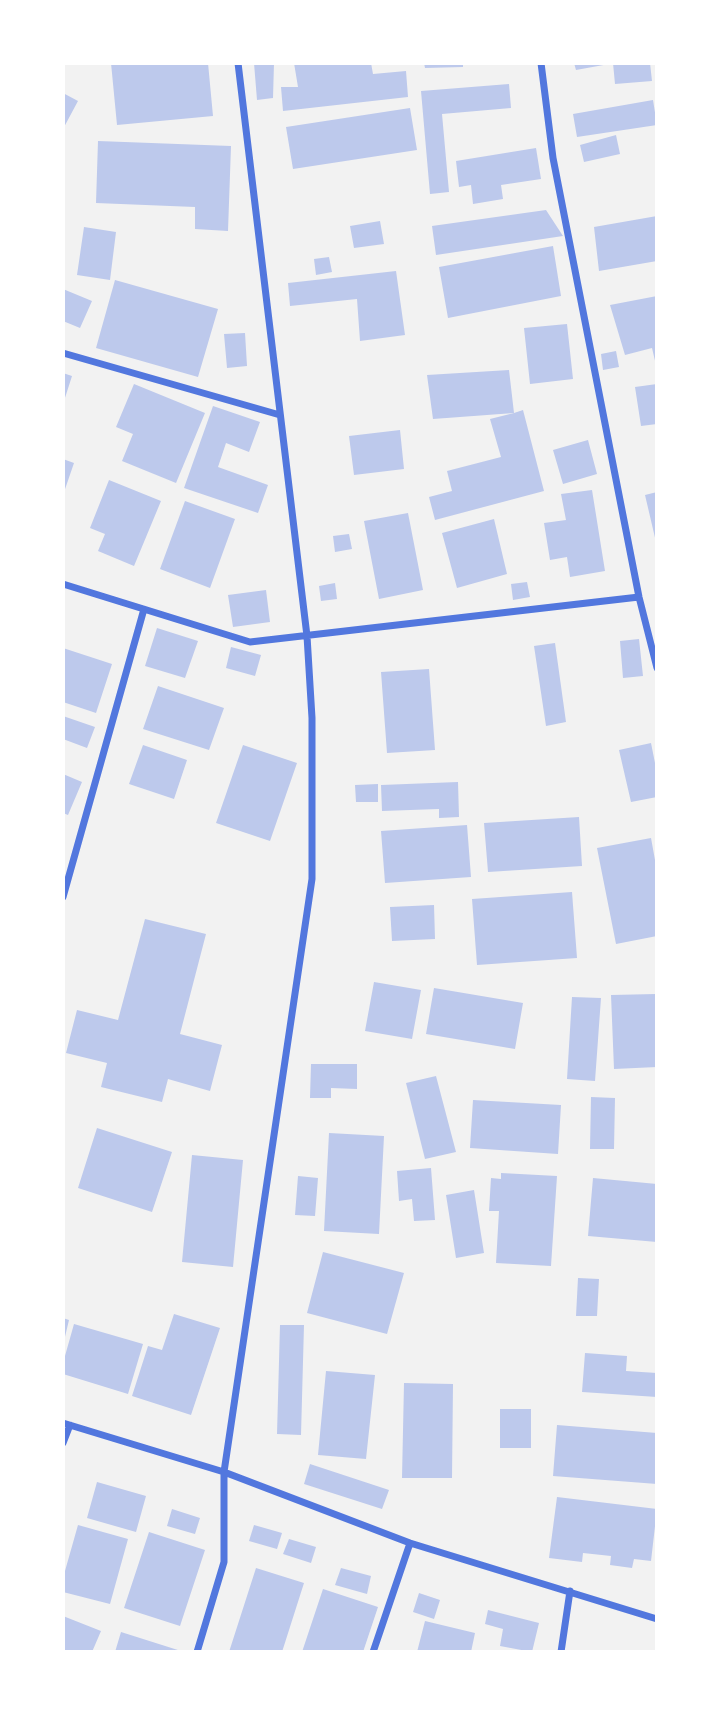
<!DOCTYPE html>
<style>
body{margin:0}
#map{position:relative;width:720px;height:1715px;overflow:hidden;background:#f2f2f2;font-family:Mulish,sans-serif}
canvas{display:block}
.frame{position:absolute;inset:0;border:65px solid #fff;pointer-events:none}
</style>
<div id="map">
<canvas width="720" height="1715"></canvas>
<div class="frame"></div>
</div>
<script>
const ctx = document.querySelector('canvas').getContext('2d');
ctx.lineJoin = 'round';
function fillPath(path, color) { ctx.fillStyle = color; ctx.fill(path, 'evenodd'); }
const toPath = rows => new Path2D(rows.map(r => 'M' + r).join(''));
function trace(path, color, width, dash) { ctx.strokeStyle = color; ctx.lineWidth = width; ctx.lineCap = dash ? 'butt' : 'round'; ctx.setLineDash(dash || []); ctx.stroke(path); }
const building = toPath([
 [111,63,208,63,213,116,117,125],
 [254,63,274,63,273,98,257,100],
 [294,63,371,63,373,74,406,71,408,97,283,111,281,87,298,87],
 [424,63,463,63,463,67,425,68],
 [574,63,609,63,609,64,576,70],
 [613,63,650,63,652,81,615,84],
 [509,84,511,108,442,114,449,192,430,194,421,91],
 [63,93,78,101,63,129],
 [653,100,657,125,577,137,573,114],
 [410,108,417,150,293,169,286,127],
 [616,135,620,154,584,162,580,145],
 [98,141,231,146,228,231,195,229,195,207,96,203],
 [536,148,541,179,501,185,503,199,473,204,471,185,459,187,456,161],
 [546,210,563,236,436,255,432,226],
 [657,216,657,261,599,271,594,227],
 [380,221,384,244,354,248,350,226],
 [84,227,116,232,110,280,77,275],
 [553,246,561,296,448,318,439,267],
 [329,257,332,272,316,275,314,259],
 [396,271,405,335,360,341,357,299,290,306,288,283],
 [115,280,218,309,198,377,96,348],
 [63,289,92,301,80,328,63,321],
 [657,296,657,365,656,365,652,348,625,355,610,305],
 [567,324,573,379,530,384,524,328],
 [245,333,247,366,227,368,224,334],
 [616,351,619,367,603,370,601,354],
 [509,370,514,413,523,410,544,491,435,520,429,497,452,491,447,471,501,457,490,419,514,413,433,419,427,375],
 [63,373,72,376,64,401,63,401],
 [134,384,205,413,176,483,122,461,133,434,116,427],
 [657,384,657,424,641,426,635,387],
 [213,406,260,422,249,452,226,443,218,467,268,485,258,513,184,488],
 [400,430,404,469,354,475,349,436],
 [588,440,597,474,563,484,553,450],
 [63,459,74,463,63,495],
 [109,480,161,501,134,566,98,551,105,534,90,528],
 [592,490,605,571,570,577,567,557,550,560,544,523,566,520,561,494],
 [657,492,657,542,656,542,645,495],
 [185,501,235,519,210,588,160,569],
 [408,513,423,590,379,599,364,521],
 [494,519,507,574,457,588,442,533],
 [349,534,352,549,335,552,333,536],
 [527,582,530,597,513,600,511,584],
 [335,583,337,599,321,601,319,586],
 [266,590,270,622,233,627,228,595],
 [157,628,198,641,185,678,145,666],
 [639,639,643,676,623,678,620,641],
 [555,643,566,722,546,726,534,646],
 [231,647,261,655,255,676,226,668],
 [63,648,112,664,96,713,63,702],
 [429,669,435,750,387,753,381,672],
 [158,686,224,708,209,750,143,729],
 [63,716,95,727,87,748,63,739],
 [651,743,657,773,657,797,631,802,619,750],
 [143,745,187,760,174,799,129,784],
 [243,745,297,763,270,841,216,823],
 [63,774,82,782,68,815,63,813],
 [458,782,459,817,439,818,439,809,382,811,381,785],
 [378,784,378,802,356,802,355,785],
 [579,817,582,866,488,872,484,823],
 [467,825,471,877,385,883,381,831],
 [651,838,657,871,657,936,616,944,597,848],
 [572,892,577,958,477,965,472,899],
 [434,905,435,939,392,941,390,907],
 [145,919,206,934,180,1034,222,1045,210,1091,168,1079,162,1102,101,1087,107,1063,66,1053,77,1010,118,1020],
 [374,982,421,990,412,1039,365,1031],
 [434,988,523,1003,515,1049,426,1034],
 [656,994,657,1067,614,1069,611,995],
 [572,997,601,998,595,1081,567,1079],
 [311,1064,357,1064,357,1089,331,1088,331,1098,310,1098],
 [436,1076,456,1152,425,1159,406,1083],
 [591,1097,615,1098,614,1149,590,1149],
 [473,1100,561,1105,558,1154,470,1148],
 [97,1128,172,1152,152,1212,78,1188],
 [329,1133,384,1136,379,1234,324,1231],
 [192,1155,243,1160,233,1267,182,1262],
 [431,1168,435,1220,414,1221,412,1199,399,1201,397,1171],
 [501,1173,557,1176,551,1266,496,1263,499,1211,489,1211,491,1178,501,1179],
 [298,1176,318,1178,315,1216,295,1215],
 [593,1178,657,1184,657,1242,588,1236],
 [474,1190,484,1253,456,1258,446,1195],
 [323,1252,404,1273,387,1334,307,1313],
 [578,1278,599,1279,597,1316,576,1316],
 [174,1314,220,1328,191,1415,132,1396,148,1346,162,1350],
 [63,1318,69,1320,64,1341,63,1341],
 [74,1324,143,1344,128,1394,63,1374,63,1363],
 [280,1325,304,1325,301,1435,277,1434],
 [585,1353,627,1356,626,1371,657,1373,657,1397,582,1392],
 [326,1371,375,1375,366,1459,318,1455],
 [404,1383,453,1384,452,1478,402,1478],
 [500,1409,531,1409,531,1448,500,1448],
 [557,1425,657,1433,657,1484,553,1476],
 [310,1464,389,1490,382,1509,304,1484],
 [97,1482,146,1496,136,1532,87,1518],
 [557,1497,657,1509,651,1561,634,1559,632,1568,610,1565,611,1556,583,1553,582,1562,549,1558],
 [172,1509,200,1518,195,1534,167,1526],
 [78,1525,128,1539,110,1604,63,1592,63,1578],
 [254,1525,282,1533,277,1549,249,1541],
 [149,1532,205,1550,180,1626,124,1608],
 [289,1539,316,1547,311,1563,283,1554],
 [256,1568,304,1583,282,1652,229,1652],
 [341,1568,371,1576,367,1594,335,1585],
 [323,1589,378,1607,363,1652,302,1652],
 [419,1593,440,1600,434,1619,413,1612],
 [488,1610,539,1623,532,1652,500,1646,503,1629,485,1624],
 [63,1616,101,1631,92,1652,63,1652],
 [425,1621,475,1633,471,1652,417,1652],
 [121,1632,181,1651,181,1652,115,1652]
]);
const minor = toPath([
 [541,63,553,158,639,597,657,668],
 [63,353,280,415],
 [63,584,250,642,639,597],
 [63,897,144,609],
 [63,1423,224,1472,410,1543,657,1619],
 [63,1443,70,1425],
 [197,1652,224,1562,224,1472,312,879,312,718,307,636,238,63],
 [373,1652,410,1543],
 [561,1652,570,1591]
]);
fillPath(building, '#bdc9ec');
trace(minor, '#5277de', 7);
</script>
